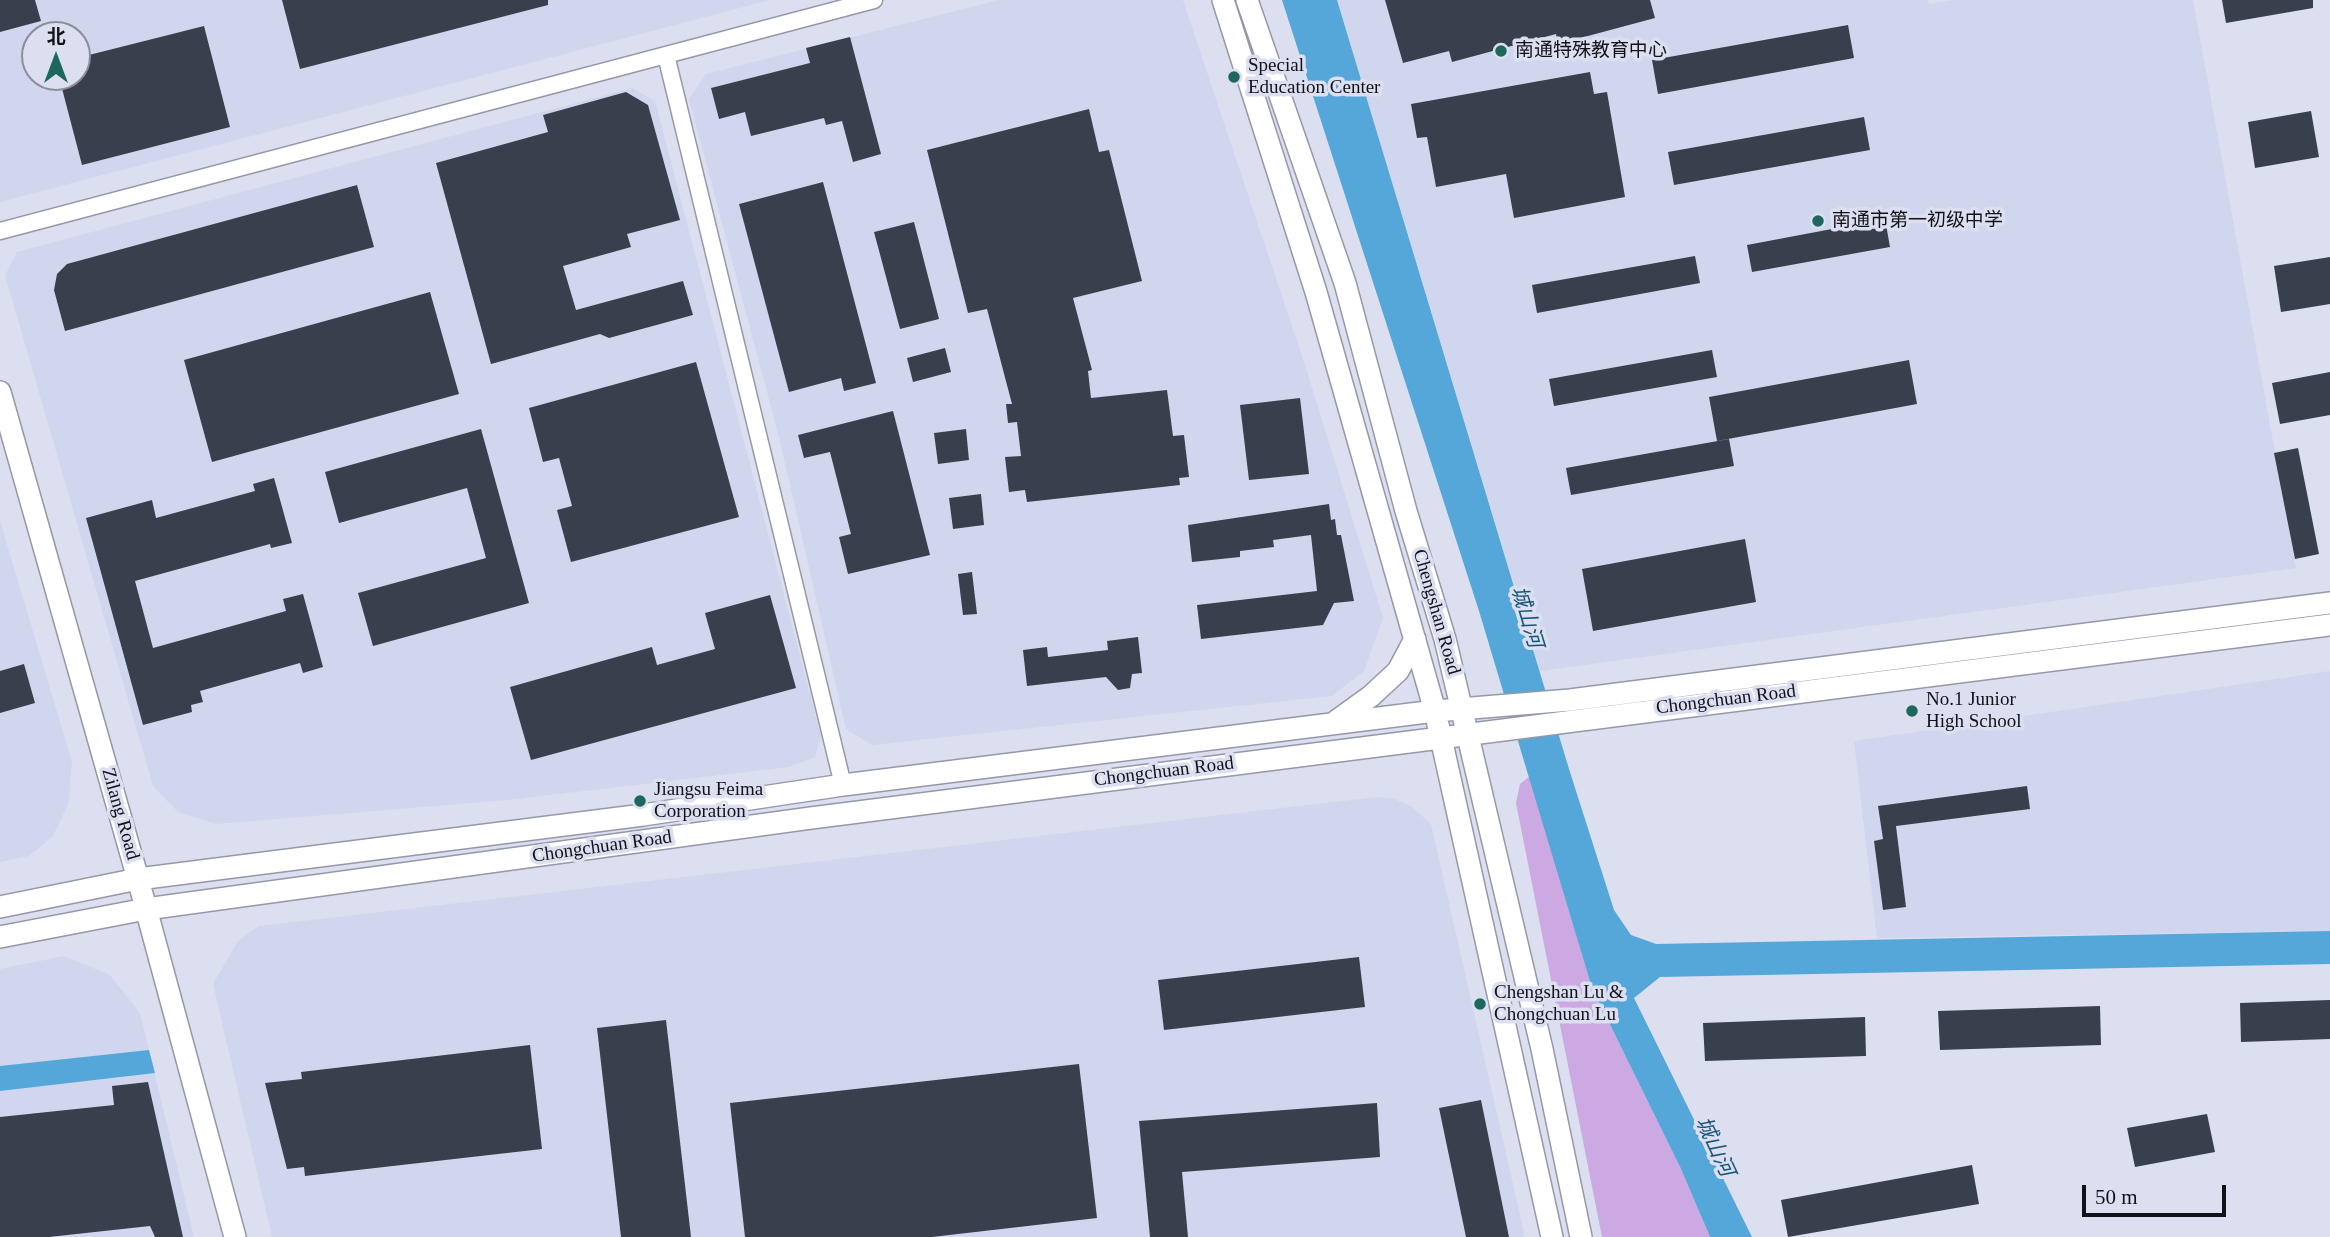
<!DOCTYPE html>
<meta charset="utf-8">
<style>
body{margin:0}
#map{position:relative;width:2330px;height:1237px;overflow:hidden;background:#dbdff0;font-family:"Times New Roman","Noto Sans SC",serif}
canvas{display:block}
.north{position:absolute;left:21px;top:21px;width:70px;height:70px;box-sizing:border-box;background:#dbdff0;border:2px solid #8a8d9a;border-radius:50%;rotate:0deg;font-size:19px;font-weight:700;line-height:28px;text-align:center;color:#111218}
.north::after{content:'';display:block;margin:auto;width:24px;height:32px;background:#1e675d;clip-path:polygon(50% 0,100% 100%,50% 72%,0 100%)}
.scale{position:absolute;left:2082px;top:1185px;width:144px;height:32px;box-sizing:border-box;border:4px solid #111218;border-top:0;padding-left:9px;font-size:21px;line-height:24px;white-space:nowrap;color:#111218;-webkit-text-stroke:5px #dbdff0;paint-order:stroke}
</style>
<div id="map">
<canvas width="2330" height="1237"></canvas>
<div class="north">北</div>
<div class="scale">50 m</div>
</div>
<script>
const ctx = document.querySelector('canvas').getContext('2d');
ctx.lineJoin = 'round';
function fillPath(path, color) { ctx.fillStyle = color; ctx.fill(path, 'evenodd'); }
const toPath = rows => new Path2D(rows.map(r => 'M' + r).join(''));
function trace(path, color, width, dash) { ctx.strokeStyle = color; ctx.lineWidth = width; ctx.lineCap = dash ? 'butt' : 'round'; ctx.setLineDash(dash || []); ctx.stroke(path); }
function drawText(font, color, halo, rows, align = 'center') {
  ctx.font = font + ' "Times New Roman","Noto Sans SC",serif'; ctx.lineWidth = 7; ctx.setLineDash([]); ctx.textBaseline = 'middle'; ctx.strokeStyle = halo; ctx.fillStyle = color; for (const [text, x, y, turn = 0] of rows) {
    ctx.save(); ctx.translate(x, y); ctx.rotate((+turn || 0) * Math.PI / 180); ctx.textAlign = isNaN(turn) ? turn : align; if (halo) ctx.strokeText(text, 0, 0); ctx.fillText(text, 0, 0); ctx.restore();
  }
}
const built = toPath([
 [0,0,770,0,0,202],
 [35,35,77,35,77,77,35,77],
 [999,0,1183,0,1305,365,1383,618,1364,671,1332,696,872,745,846,729,779,437,689,99,706,74],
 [1337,0,1928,0,1929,4,1954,0,2193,0,2296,568,1540,671],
 [632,88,655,101,821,736,815,757,789,767,508,800,216,824,178,812,153,786,5,275,17,252],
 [0,521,72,762,69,802,53,836,29,856,0,862],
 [2330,671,2330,931,1877,938,1854,741],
 [1377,797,1392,798,1412,807,1431,824,1525,1237,272,1237,213,984,238,941,259,926],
 [64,956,110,975,140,1013,194,1237,0,1237,0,969]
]);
const green = toPath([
 [1530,776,1592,988,1681,1169,1710,1237,1602,1237,1516,803,1520,784]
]);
const water = toPath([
 [1282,0,1337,0,1569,769,1614,910,1631,935,1656,944,2330,931,2330,964,1660,977,1634,998,1752,1237,1710,1237,1681,1169,1592,988,1479,611],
 [149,1050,155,1073,0,1091,0,1066]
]);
const building = toPath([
 [0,0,35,0,41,21,0,32],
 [282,0,548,0,548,5,300,69],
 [1385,0,1650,0,1655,18,1558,44,1556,34,1452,62,1449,51,1403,63],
 [2222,0,2313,0,2313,8,2226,23],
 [1848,25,1854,58,1658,94,1652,60],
 [204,26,230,127,82,165,59,77,77,77,77,58],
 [850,37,881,154,853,162,842,121,826,125,824,118,751,136,745,112,719,119,711,88,810,63,806,48],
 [1590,72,1594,94,1607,92,1625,197,1514,218,1506,174,1436,187,1427,137,1417,138,1411,104],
 [626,92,648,105,680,220,627,234,631,247,563,266,576,310,683,281,693,315,609,338,600,334,491,364,436,163,548,132,543,115],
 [1089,109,1099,152,1109,150,1142,281,1073,298,1092,370,1088,371,1091,398,1167,390,1173,436,1184,435,1189,477,1179,478,1180,485,1027,502,1025,490,1009,492,1005,457,1021,456,1017,422,1008,423,1006,404,1012,404,987,309,968,313,927,150],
 [2311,111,2319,157,2255,168,2248,122],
 [1864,117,1870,150,1674,185,1668,152],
 [823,182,876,383,844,391,841,378,789,392,739,204],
 [357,185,374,247,65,331,54,290,57,274,67,264],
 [1885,219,1890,247,1752,272,1747,245],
 [914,222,939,319,900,329,874,232],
 [1695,256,1700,283,1537,313,1532,285],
 [2330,257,2330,304,2281,312,2274,266],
 [430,292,459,394,212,462,184,360],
 [945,348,951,372,913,382,907,358],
 [1712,350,1717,377,1554,406,1549,379],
 [1909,360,1917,404,1717,441,1709,397],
 [696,362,739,517,571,562,557,510,572,506,559,458,543,462,529,408],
 [2330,372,2330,415,2280,424,2272,383],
 [1300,398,1309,474,1249,480,1240,405],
 [893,411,930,555,848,574,839,537,851,534,830,452,804,458,798,435],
 [481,429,529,603,373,646,358,593,486,558,467,488,339,523,325,472],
 [966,429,969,460,938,464,934,433],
 [1729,439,1734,466,1571,495,1566,468],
 [2298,448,2319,554,2295,559,2274,453],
 [274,478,292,543,271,548,270,544,135,581,153,648,286,611,283,599,303,594,323,667,303,673,300,663,200,691,203,702,191,705,192,712,143,725,86,518,152,500,156,518,255,491,253,484],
 [981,494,984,525,953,529,949,498],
 [1329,504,1331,520,1335,519,1337,535,1341,535,1354,601,1334,603,1323,625,1201,639,1197,605,1317,591,1311,535,1273,540,1274,547,1240,551,1240,557,1192,562,1188,525],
 [1745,539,1756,602,1593,631,1582,569],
 [972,572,977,614,963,615,958,574],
 [770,595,796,688,531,760,510,687,652,647,657,665,715,649,705,613],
 [1138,637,1142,673,1132,674,1130,688,1118,690,1106,677,1027,686,1023,650,1047,647,1048,657,1108,650,1107,641],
 [24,664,35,703,0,713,0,671],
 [2027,786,2030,809,1896,826,1906,907,1883,910,1874,841,1883,839,1878,806],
 [1359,957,1365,1007,1164,1030,1158,980],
 [2330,1000,2330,1039,2241,1042,2240,1003],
 [2100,1006,2101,1045,1940,1050,1938,1011],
 [1865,1017,1866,1056,1705,1061,1703,1023],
 [666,1020,691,1237,621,1237,597,1028],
 [530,1045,542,1149,305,1176,304,1167,287,1169,265,1083,302,1079,301,1072],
 [1079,1064,1097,1218,932,1237,745,1237,730,1103],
 [148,1082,183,1237,155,1237,150,1226,49,1237,0,1237,0,1117,114,1105,112,1086],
 [1481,1100,1509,1237,1466,1237,1439,1108],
 [1377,1103,1380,1157,1182,1172,1188,1237,1150,1237,1139,1121],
 [2207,1114,2215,1152,2135,1167,2127,1128],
 [1972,1165,1979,1204,1788,1237,1781,1200]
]);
const street = toPath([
 [666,55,843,785],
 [0,231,874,0]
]);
const secondary = toPath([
 [1223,0,1316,292,1435,711,1552,1237],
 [1247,0,1345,283,1406,511,1445,639,1542,1049,1581,1237],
 [0,392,138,879,235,1237],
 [1335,722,1371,696,1398,671,1415,639],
 [0,907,138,879,643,815,843,785,1435,711,1570,700,2330,603],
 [0,937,146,909,811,818,2330,625]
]);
const markers = [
 [1501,51,7,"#1e675d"],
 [1234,77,7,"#1e675d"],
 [1818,221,7,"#1e675d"],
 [1912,711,7,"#1e675d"],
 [640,801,7,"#1e675d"],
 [1480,1004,7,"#1e675d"]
];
const poiNames = [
 ["南通特殊教育中心",1515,51],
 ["Special",1248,66],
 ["Education Center",1248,88],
 ["南通市第一初级中学",1832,221],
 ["No.1 Junior",1926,700],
 ["High School",1926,722],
 ["Jiangsu Feima",654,790],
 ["Corporation",654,812],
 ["Chengshan Lu &",1494,993],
 ["Chongchuan Lu",1494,1015]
];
const streetNames = [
 ["Chengshan Road",1436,612,74],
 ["Chongchuan Road",1726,700,-7],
 ["Chongchuan Road",1164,772,-7],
 ["Zilang Road",120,814,74],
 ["Chongchuan Road",602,847,-8]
];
const waterNames = [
 ["城山河",1526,617,73],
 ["城山河",1714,1147,65]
];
fillPath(built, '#d1d6ef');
fillPath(green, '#cda9e3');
fillPath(water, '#56a7d9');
fillPath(building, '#37404c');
trace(street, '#9498a8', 19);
trace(secondary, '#9498a8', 24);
trace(street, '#fff', 16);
trace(secondary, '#fff', 21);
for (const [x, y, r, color] of markers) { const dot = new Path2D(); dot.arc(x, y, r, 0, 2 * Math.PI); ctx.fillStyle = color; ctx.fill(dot); trace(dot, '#dbdff0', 2.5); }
drawText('19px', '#111218', '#dbdff0', poiNames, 'left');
drawText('19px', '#111218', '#dbdff0', streetNames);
drawText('italic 21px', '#185678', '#dbdff0', waterNames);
</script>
